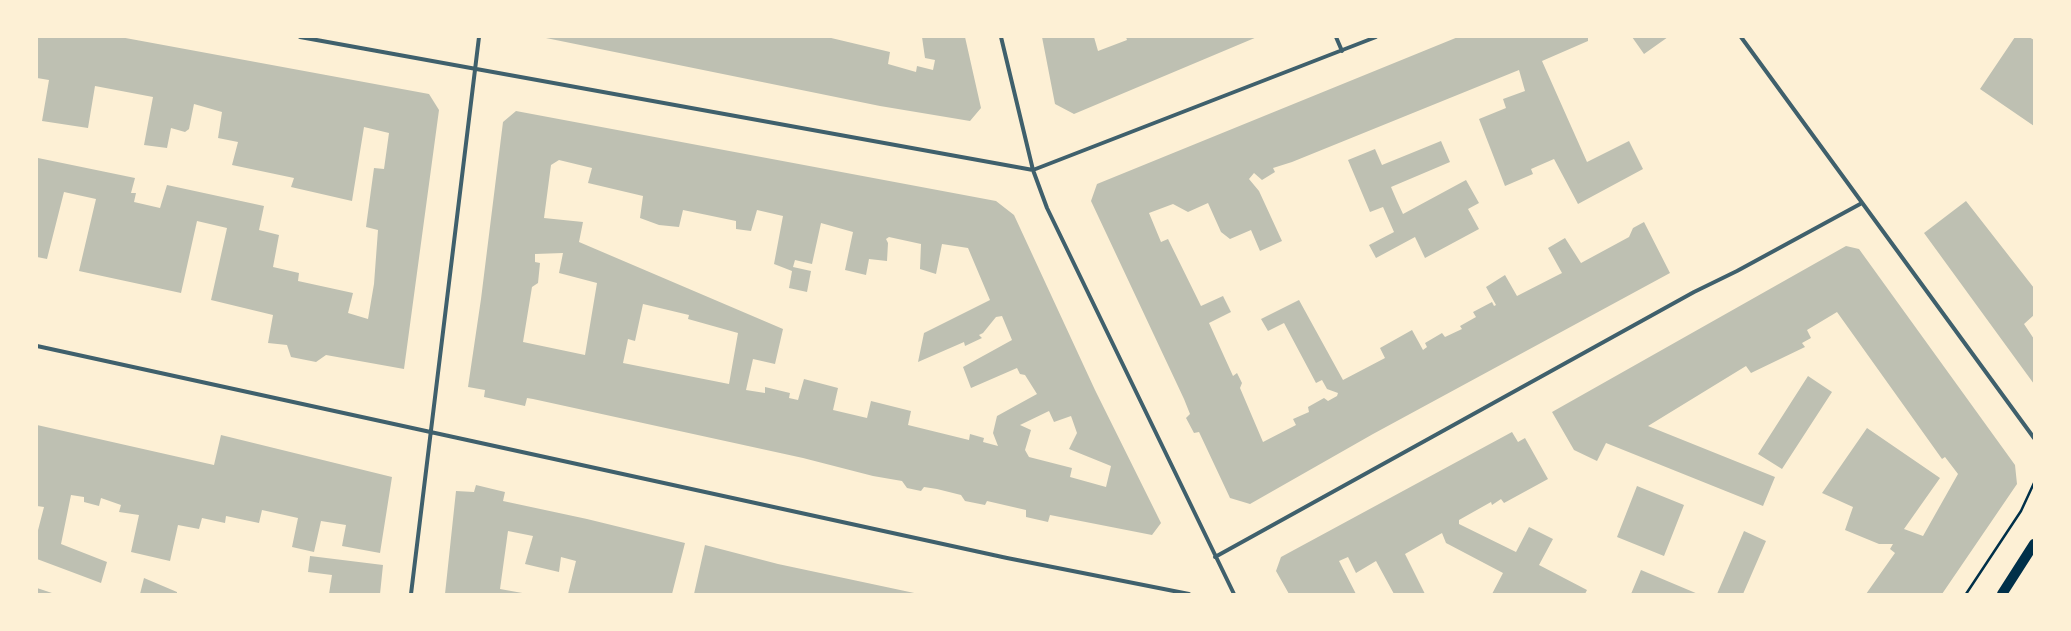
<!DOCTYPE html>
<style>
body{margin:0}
#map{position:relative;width:2071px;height:631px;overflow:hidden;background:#fdf0d5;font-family:"Source Sans 3",sans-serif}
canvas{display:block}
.frame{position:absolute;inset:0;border:38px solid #fdf0d5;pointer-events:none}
</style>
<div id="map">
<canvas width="2071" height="631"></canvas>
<div class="frame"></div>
</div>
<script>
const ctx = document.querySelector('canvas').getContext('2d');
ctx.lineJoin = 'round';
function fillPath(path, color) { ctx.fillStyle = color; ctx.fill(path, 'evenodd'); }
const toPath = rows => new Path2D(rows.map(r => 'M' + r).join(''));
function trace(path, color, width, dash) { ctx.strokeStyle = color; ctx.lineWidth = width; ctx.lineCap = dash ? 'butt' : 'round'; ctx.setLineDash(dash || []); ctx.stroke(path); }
const building = toPath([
 [37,37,120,37,429,94,439,110,404,369,326,355,316,362,291,357,287,345,268,343,273,315,211,300,227,228,197,221,181,293,79,271,96,199,64,192,47,259,37,257,38,158,135,178,131,193,136,193,134,202,160,208,167,185,264,206,259,230,279,235,273,267,299,273,298,281,353,293,348,313,368,319,374,284,378,230,366,227,374,168,384,169,389,133,364,127,352,201,291,187,294,178,232,165,238,142,218,138,222,112,194,104,189,129,185,132,171,128,167,148,144,145,153,97,95,86,88,128,42,121,49,80,37,78],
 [541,37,827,37,890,52,888,64,916,72,917,66,933,70,935,60,925,58,922,37,965,37,981,108,970,121,880,106],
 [1042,37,1094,37,1098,51,1127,40,1126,37,1257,37,1074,114,1055,104],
 [1458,37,1588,37,1588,41,1542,61,1587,162,1629,141,1643,169,1578,204,1554,159,1531,169,1533,174,1505,186,1479,119,1506,108,1503,99,1525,91,1519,70,1292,162,1273,168,1275,172,1262,180,1254,173,1249,179,1259,191,1282,241,1260,251,1251,230,1230,239,1221,232,1208,203,1188,212,1173,204,1149,213,1161,242,1168,239,1201,306,1223,296,1231,312,1209,323,1233,376,1237,373,1242,383,1240,388,1263,442,1296,425,1293,419,1309,412,1308,407,1324,398,1328,401,1337,396,1338,393,1327,389,1322,380,1316,383,1284,323,1268,331,1261,319,1299,300,1343,380,1385,358,1380,348,1412,330,1423,350,1427,347,1425,343,1442,333,1445,337,1462,329,1460,326,1476,317,1473,312,1492,302,1494,306,1496,305,1486,287,1505,275,1517,296,1562,273,1548,248,1565,238,1581,263,1629,237,1633,228,1644,222,1670,273,1373,434,1250,504,1230,498,1199,432,1194,433,1186,418,1190,414,1184,399,1091,201,1097,184],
 [1632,37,1668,37,1644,54],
 [2015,37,2029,37,2034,40,2034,126,1980,89],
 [516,111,996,201,1014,215,1095,390,1161,523,1152,535,1050,515,1048,522,1026,517,1026,510,987,501,985,505,965,501,961,495,937,489,924,487,921,491,907,488,902,481,873,476,803,458,533,399,527,398,525,406,484,397,485,390,468,387,481,299,503,122],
 [559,160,592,168,588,183,643,196,640,218,659,225,679,227,683,210,736,221,736,229,751,231,757,210,783,216,774,264,792,271,789,288,807,292,811,271,793,267,795,260,812,264,821,223,853,232,845,270,866,275,869,259,887,261,888,243,886,239,889,237,921,244,920,269,936,274,942,244,968,248,990,300,924,333,918,362,964,342,965,346,982,338,979,335,983,333,996,317,1002,316,1012,340,963,367,971,388,1017,368,1020,374,1025,375,1037,394,997,416,993,433,998,446,983,442,984,438,970,434,969,440,908,425,911,411,871,401,867,418,833,410,838,388,804,379,798,400,789,398,790,393,765,387,765,393,746,390,753,359,775,364,783,329,579,242,583,222,544,218,551,165],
 [563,253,559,273,597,283,585,355,523,342,532,287,538,283,540,263,535,262,535,254],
 [643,304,689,315,688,319,738,333,729,384,623,363,628,339,635,341],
 [1049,411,1054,422,1071,416,1077,433,1069,449,1111,466,1106,487,1070,477,1072,468,1029,457,1025,450,1031,430,1020,425],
 [1441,141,1450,162,1391,187,1397,201,1403,214,1466,180,1479,203,1468,209,1479,229,1425,258,1415,237,1376,258,1369,245,1394,232,1383,207,1370,212,1348,160,1375,149,1382,165],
 [1966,201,2034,288,2034,315,2024,324,2034,339,2034,384,1924,233],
 [1846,246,1859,249,2015,465,2017,484,1942,594,1866,594,1895,553,1890,549,1893,544,1879,544,1845,530,1853,507,1822,493,1867,428,1940,478,1904,529,1923,536,1958,474,1945,457,1942,459,1837,312,1807,330,1811,338,1802,343,1805,347,1751,373,1746,366,1648,426,1775,477,1763,506,1606,443,1597,461,1574,450,1552,412],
 [1808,376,1832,392,1782,469,1758,454],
 [37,425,214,465,221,435,392,477,380,553,342,546,346,525,321,521,314,552,292,547,298,518,262,510,259,523,226,516,225,523,202,518,199,529,178,525,170,561,131,552,139,515,119,512,121,505,101,498,99,506,84,502,84,497,71,495,61,544,107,562,101,583,37,559,37,534,44,507,37,506],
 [1512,432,1518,442,1525,438,1548,479,1504,503,1501,499,1492,505,1491,502,1459,520,1459,524,1516,552,1529,527,1553,539,1539,565,1587,590,1585,594,1492,594,1503,573,1446,543,1442,533,1405,554,1425,594,1394,594,1376,561,1356,573,1348,557,1339,561,1356,594,1289,594,1276,571,1281,557],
 [476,485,505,492,503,501,587,519,685,543,672,594,568,594,576,561,561,557,559,572,525,564,533,536,508,531,500,589,528,594,445,594,456,491,474,492],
 [1637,486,1684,505,1664,556,1617,537],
 [1744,531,1766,541,1743,594,1717,594],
 [705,545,778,564,919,594,694,594],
 [310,556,383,565,380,594,329,594,332,575,308,572],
 [1641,570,1698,594,1631,594],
 [144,578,177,592,177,594,140,594],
 [37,588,55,594,37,594]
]);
const path = toPath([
 [1966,594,2021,511,2034,483]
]);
const minor = toPath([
 [300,37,1033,170,1376,37],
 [1001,37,1033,170,1047,208,1234,594],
 [1336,37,1342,51],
 [1741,37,2034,438],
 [37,346,1007,558,1189,594],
 [1215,557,1694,292,1737,271,1862,203],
 [411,594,479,37]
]);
const primary = toPath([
 [2002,594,2034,544]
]);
const tram = toPath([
 [2033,594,2034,592]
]);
fillPath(building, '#bec0b2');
trace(path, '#003049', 2.5);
trace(minor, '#3f606c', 4);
trace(primary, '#003049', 10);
trace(tram, '#657d81', 1);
</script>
